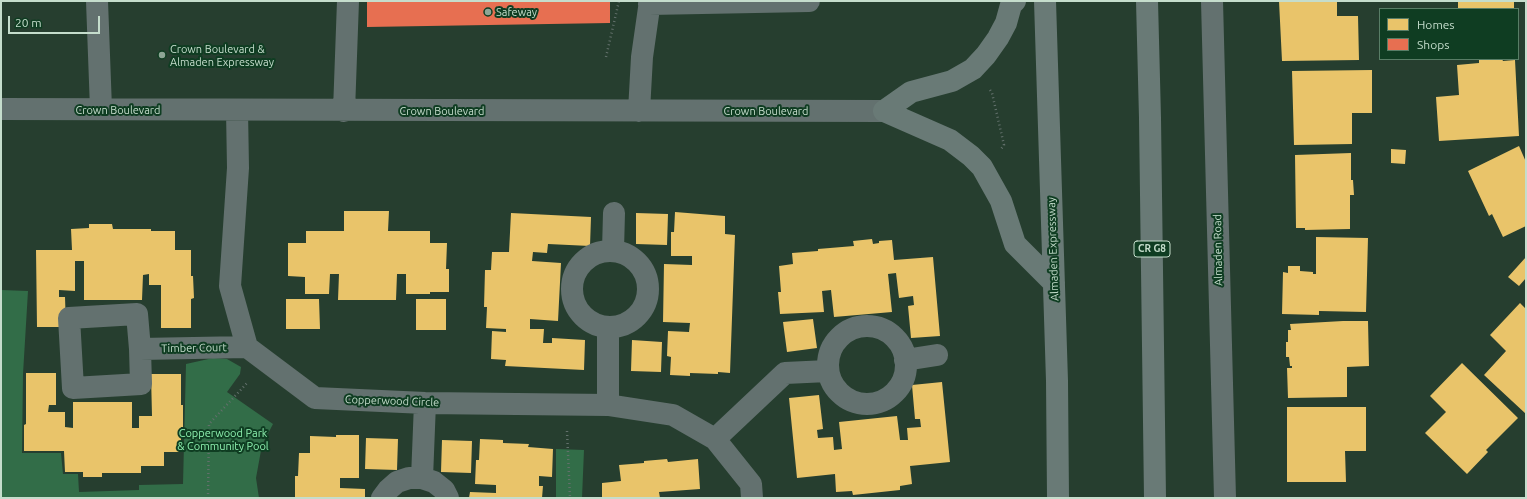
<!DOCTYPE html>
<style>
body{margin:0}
#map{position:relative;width:1527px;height:499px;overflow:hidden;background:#263e2f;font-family:Ubuntu,sans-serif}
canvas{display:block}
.frame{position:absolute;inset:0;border:2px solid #c5ddcc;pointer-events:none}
.legend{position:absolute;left:1379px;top:8px;width:140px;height:52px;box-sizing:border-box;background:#0f3d22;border:1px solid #587d66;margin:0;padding:5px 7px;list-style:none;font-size:12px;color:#c5ddcc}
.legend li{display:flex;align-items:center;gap:8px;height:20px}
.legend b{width:20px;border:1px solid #587d66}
.scale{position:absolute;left:8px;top:16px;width:92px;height:18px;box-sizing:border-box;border:2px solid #c5ddcc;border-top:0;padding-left:5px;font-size:12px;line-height:14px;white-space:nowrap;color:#c5ddcc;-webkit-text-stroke:3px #0f3d22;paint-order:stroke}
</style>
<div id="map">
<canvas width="1527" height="499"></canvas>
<div class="frame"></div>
<ul class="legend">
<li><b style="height:11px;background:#e9c46a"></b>Homes</li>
<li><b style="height:11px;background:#e76f51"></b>Shops</li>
</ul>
<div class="scale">20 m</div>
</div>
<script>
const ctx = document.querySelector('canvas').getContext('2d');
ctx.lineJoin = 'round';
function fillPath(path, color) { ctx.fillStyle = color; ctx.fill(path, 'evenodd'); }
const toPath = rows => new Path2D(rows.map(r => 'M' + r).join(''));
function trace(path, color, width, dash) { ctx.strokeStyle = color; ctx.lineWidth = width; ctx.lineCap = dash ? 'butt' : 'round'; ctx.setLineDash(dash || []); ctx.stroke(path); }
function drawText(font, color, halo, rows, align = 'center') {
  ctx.font = font + ' Ubuntu,sans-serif'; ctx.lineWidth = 4; ctx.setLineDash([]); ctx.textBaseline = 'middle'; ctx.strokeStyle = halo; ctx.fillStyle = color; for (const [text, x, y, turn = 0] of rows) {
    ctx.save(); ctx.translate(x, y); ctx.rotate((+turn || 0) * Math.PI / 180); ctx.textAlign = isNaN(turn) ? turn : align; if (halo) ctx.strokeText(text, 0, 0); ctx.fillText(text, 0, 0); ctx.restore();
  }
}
const green = toPath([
 [1,290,28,291,23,374,22,453,61,453,63,474,78,474,79,492,139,490,139,485,183,484,186,364,213,358,227,359,241,367,240,374,227,392,273,424,262,445,256,478,259,498,1,498,1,314,2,313],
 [556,449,584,450,582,498,556,498]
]);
const homes = toPath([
 [1279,1,1337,1,1337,16,1358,16,1359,60,1282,61],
 [1458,1,1514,1,1514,9,1458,9],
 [1479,59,1502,59,1503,61,1515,60,1519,136,1439,141,1436,97,1459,95,1457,65,1479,63],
 [1372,70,1372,113,1352,113,1352,144,1294,145,1292,71],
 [1519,146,1526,162,1526,226,1503,237,1492,214,1489,216,1468,171],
 [1391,149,1406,150,1405,164,1391,163],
 [1351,153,1351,180,1353,180,1354,195,1350,195,1350,229,1305,230,1305,228,1296,228,1295,155],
 [344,211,389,211,388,231,430,231,430,243,447,243,446,269,449,269,449,292,430,292,430,294,406,294,406,274,397,274,396,300,338,300,339,274,330,274,329,294,305,294,305,277,288,276,288,243,306,243,306,231,344,231],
 [675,212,725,216,725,234,735,235,730,373,718,372,718,374,690,373,690,376,670,375,671,357,667,356,668,331,689,332,690,323,663,322,664,264,692,265,692,256,671,256,671,232,674,232],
 [511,213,591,217,590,246,548,244,547,253,533,252,532,261,561,263,558,321,530,319,530,329,544,329,543,343,552,343,552,338,585,340,584,370,505,366,506,360,491,359,492,331,506,332,506,329,486,328,487,307,484,307,485,270,491,270,492,252,509,252],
 [636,213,668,214,667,245,636,244],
 [89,224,112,224,113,229,151,229,151,231,175,231,175,250,191,250,191,276,193,276,194,298,191,299,191,328,161,328,161,285,149,285,149,274,143,275,142,300,84,300,84,261,75,261,75,291,59,290,59,297,65,297,66,327,37,327,36,250,72,250,71,229,89,228],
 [1316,237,1368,238,1366,312,1319,311,1319,315,1282,314,1283,272,1288,273,1288,266,1300,266,1300,271,1313,272,1313,274,1316,274],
 [872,239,873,244,879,243,879,241,892,240,894,260,933,257,940,336,911,338,908,306,914,305,913,296,899,298,896,273,888,274,892,312,834,317,831,290,822,291,824,312,780,314,778,292,781,292,779,266,793,264,792,253,818,251,818,249,854,246,853,241],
 [1526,257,1526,278,1519,286,1508,277],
 [286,299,319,299,320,329,286,329],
 [416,299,446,299,446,330,416,330],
 [1520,303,1526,309,1526,414,1484,375,1506,351,1490,335],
 [813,319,817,348,787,352,783,322],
 [1343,321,1368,321,1369,366,1347,367,1347,397,1288,398,1287,368,1292,368,1292,366,1290,366,1289,357,1286,357,1286,342,1288,342,1288,330,1291,330,1290,324],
 [632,340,662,342,661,372,631,371],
 [1462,363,1518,418,1486,450,1488,452,1467,474,1425,433,1446,412,1430,396],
 [26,373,56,373,56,405,49,405,48,412,65,412,65,427,73,428,73,402,132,402,132,428,139,428,139,416,152,416,151,374,181,374,181,405,183,405,183,427,181,427,181,452,164,452,164,466,141,466,141,473,102,473,102,477,83,477,83,472,65,472,64,451,24,451,24,425,26,424],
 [942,382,950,462,910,466,912,484,900,486,900,490,853,495,852,491,836,492,835,474,797,478,789,398,819,395,823,429,817,430,818,438,833,437,834,450,842,449,839,422,897,416,900,440,908,440,907,428,921,427,920,419,915,419,912,385],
 [1287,407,1366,407,1366,451,1345,451,1346,482,1287,482],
 [336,435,359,435,359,478,340,478,340,488,365,489,365,498,295,498,295,476,298,476,299,453,310,453,310,436,336,437],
 [366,438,398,439,397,470,365,469],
 [480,439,503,440,503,443,529,444,528,447,553,449,552,477,539,476,539,486,543,486,542,498,469,498,470,492,496,493,496,485,475,484,476,460,479,460],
 [442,440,472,441,471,473,441,472],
 [667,459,668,462,698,459,700,489,659,492,660,498,602,498,602,483,621,481,619,465,644,463,644,461]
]);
const shops = toPath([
 [367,1,610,1,610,23,367,27]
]);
const path = toPath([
 [606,57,619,1],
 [990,90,992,93,1004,145,1001,149],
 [567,431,570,498],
 [208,498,209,424,248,382]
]);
const minor = toPath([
 [97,1,101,109],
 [1212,1,1225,498],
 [649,4,809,1],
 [1,109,884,111],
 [237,110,238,168,230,286,247,347,315,398,425,403,608,405,673,415,715,439,751,484,752,498],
 [344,111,348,1],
 [639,111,642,57,650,1],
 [613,250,614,213],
 '572 289a38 38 0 1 1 76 0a38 38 0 1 1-76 0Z',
 '828 365a39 39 0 1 1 78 0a39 39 0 1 1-78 0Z',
 [140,349,137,314,69,318,73,388,141,384,140,349,247,347],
 [905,360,937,355],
 [608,405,608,327],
 [715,439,785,373,828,371],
 [422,478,425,403],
 [382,498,388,490,397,482,409,478,422,478,434,482,444,490,448,498]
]);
const major = toPath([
 [1045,1,1057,381,1058,498],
 [1147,1,1150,118,1155,498],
 [884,111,950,140,971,156,982,167,1001,201,1015,244,1054,283],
 [884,111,911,92,952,81,973,69,986,55,998,38,1006,23,1011,5,1015,1]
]);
const markers = [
 [488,12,4,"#8da595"],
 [162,55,4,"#8da595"]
];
const shields = [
 [1152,249,36]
];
const shieldNames = [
 ["CR G8",1152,249]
];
const poiNames = [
 ["Safeway",496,12],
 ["Crown Boulevard &",170,49],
 ["Almaden Expressway",170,62]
];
const streetNames = [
 ["Crown Boulevard",118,110],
 ["Crown Boulevard",442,111],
 ["Crown Boulevard",766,111],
 ["Almaden Expressway",1053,249,-92],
 ["Almaden Road",1218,250,-91],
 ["Timber Court",194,348,-1],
 ["Copperwood Circle",392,401,2]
];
const parkNames = [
 ["Copperwood Park",223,433],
 ["& Community Pool",223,446]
];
fillPath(green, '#326d48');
fillPath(homes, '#e9c46a');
fillPath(shops, '#e76f51');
trace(path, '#62706b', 2.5, [1, 3]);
trace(minor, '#63716f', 22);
trace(major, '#697a76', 22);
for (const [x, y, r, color] of markers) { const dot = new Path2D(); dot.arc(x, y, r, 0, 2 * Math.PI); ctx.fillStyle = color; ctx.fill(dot); trace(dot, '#0f3d22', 1.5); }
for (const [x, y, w] of shields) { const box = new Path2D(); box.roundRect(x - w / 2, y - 8, w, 16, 3); ctx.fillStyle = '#0f3d22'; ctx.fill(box); trace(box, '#c5ddcc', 1); }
drawText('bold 10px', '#c5ddcc', null, shieldNames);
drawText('11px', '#c5ddcc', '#0f3d22', poiNames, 'left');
drawText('11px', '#c5ddcc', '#0f3d22', streetNames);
drawText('11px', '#8ef0af', '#0f3d22', parkNames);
</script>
